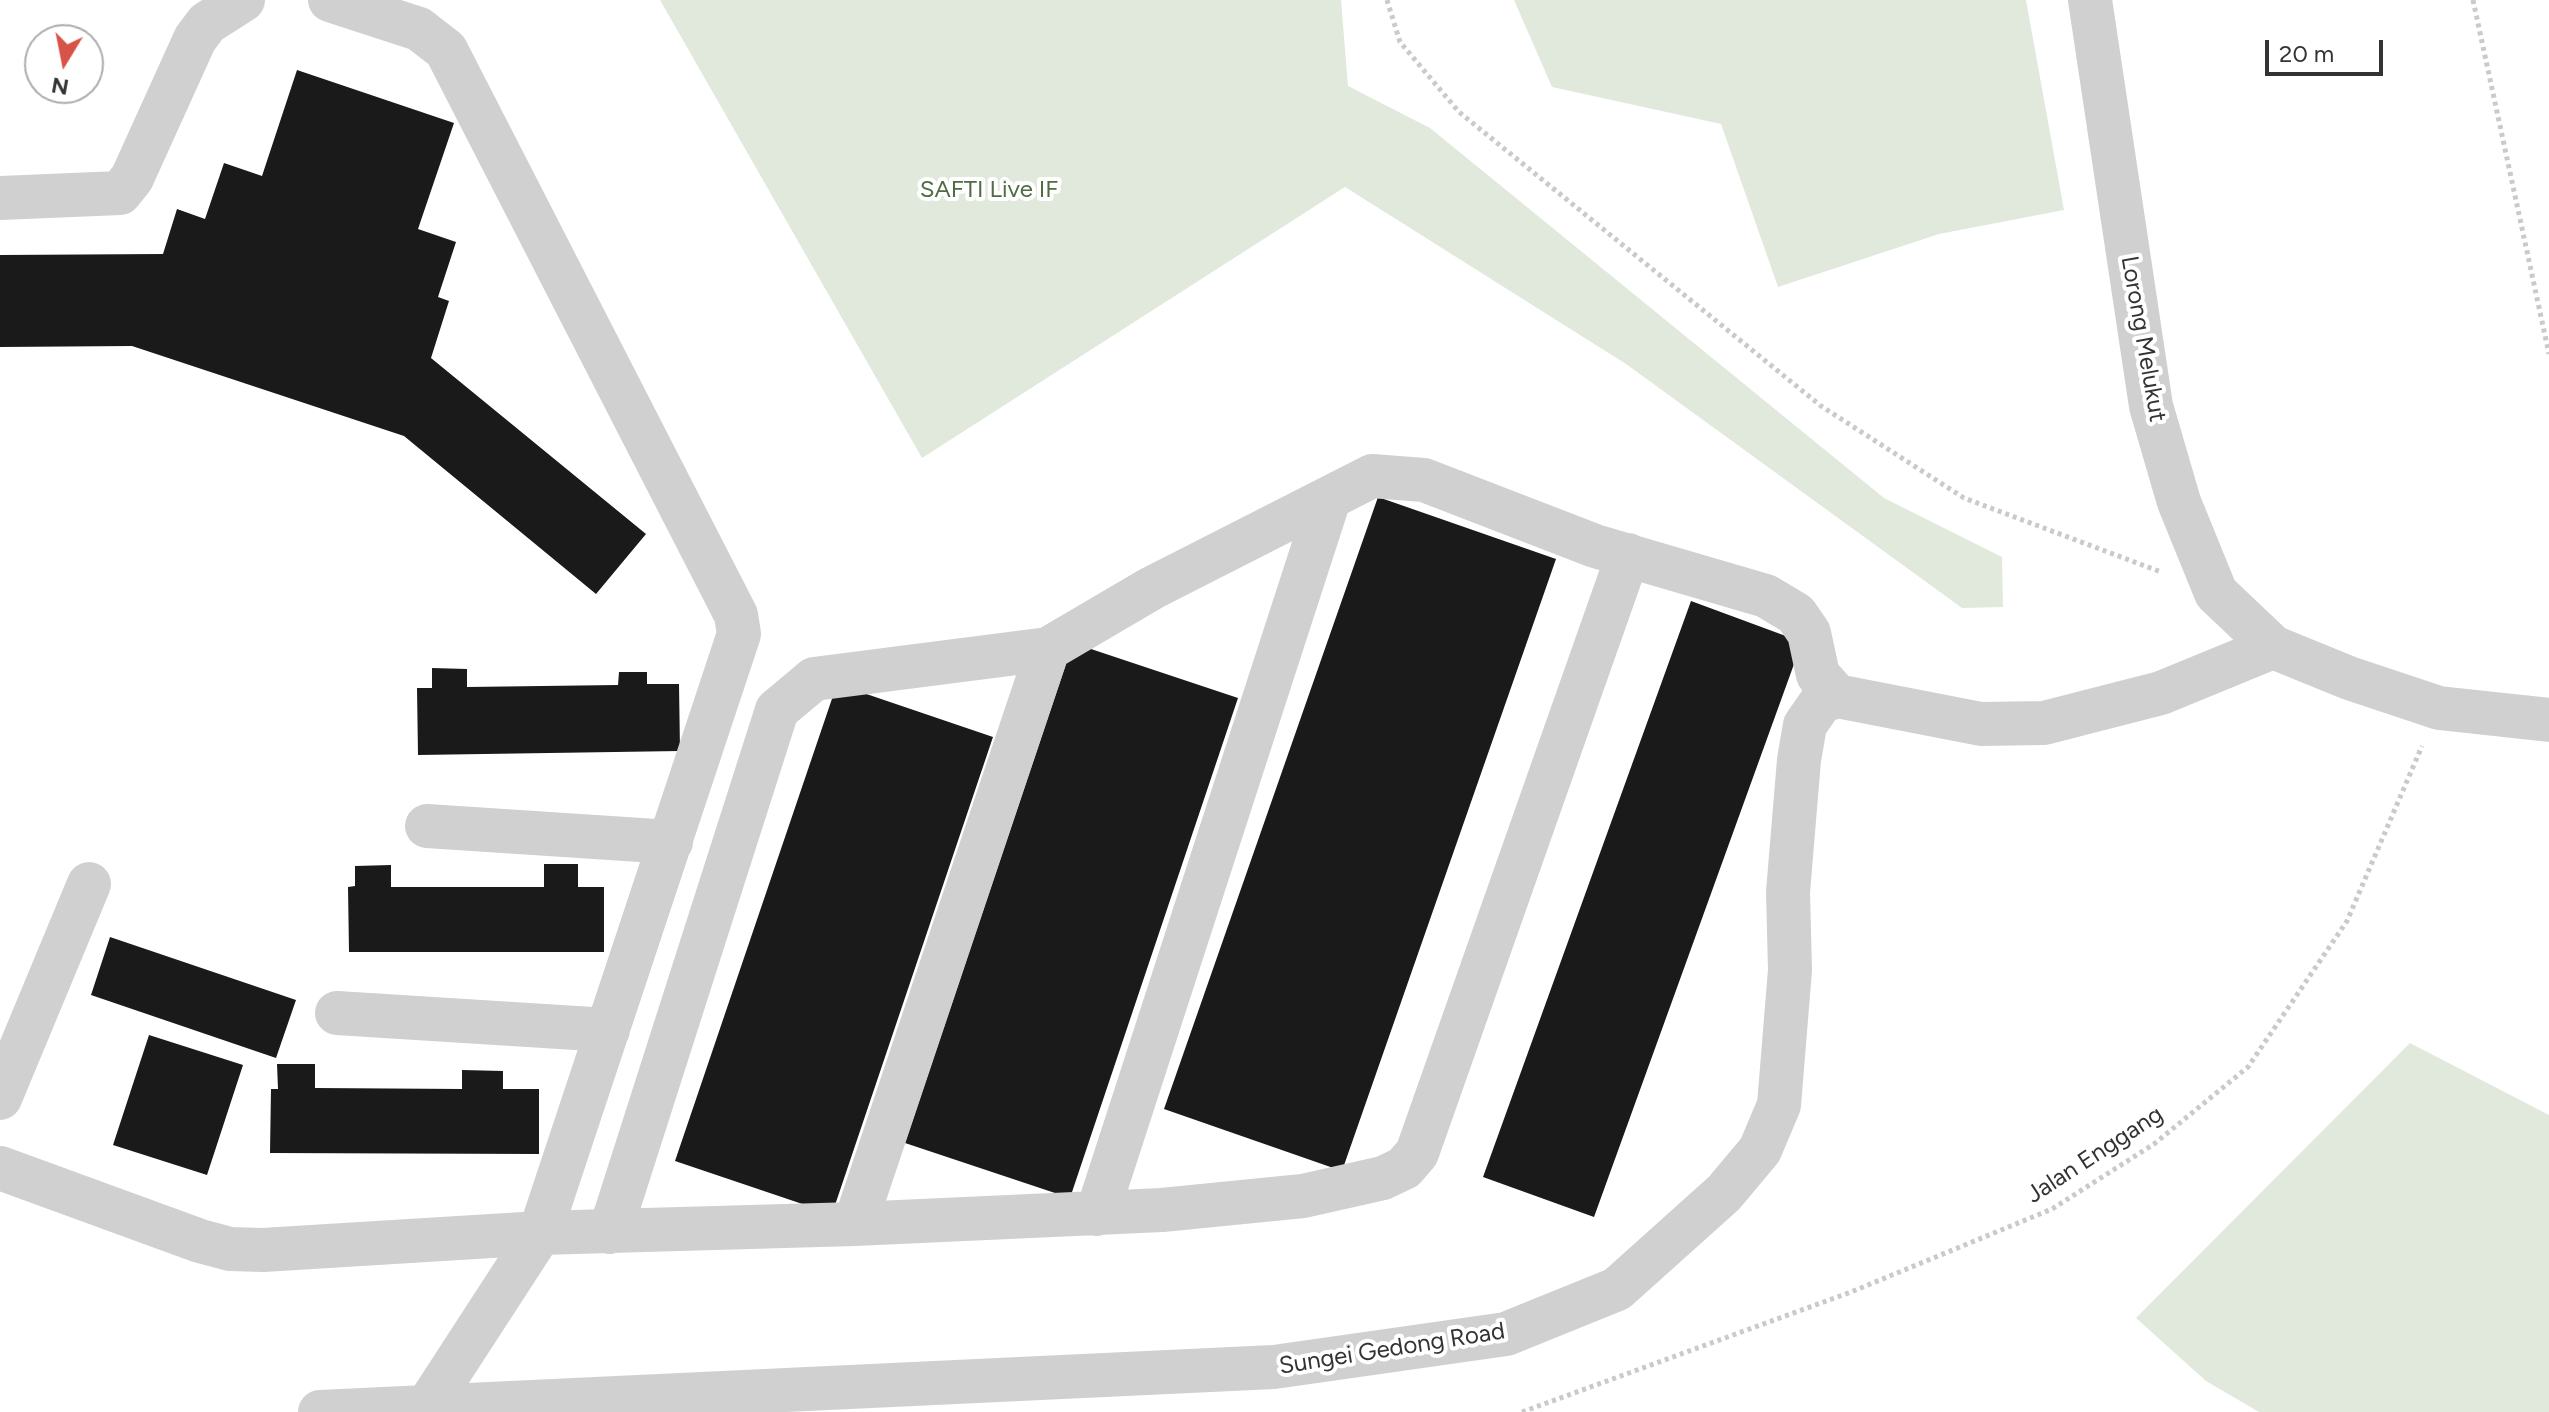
<!DOCTYPE html>
<style>
body{margin:0}
#map{position:relative;width:2549px;height:1412px;overflow:hidden;background:#fff;font-family:Figtree,sans-serif}
canvas{display:block}
.north{position:absolute;left:24px;top:24px;width:80px;height:80px;box-sizing:border-box;background:#fff;border:2px solid #adadad;border-radius:50%;rotate:190deg;font-size:22px;font-weight:700;line-height:32px;text-align:center;color:#333}
.north::after{content:'';display:block;margin:auto;width:28px;height:36px;background:#d75348;clip-path:polygon(50% 0,100% 100%,50% 72%,0 100%)}
.scale{position:absolute;left:2265px;top:40px;width:118px;height:36px;box-sizing:border-box;border:4px solid #333;border-top:0;padding-left:10px;font-size:24px;line-height:28px;white-space:nowrap;color:#333;-webkit-text-stroke:6px #fff;paint-order:stroke}
</style>
<div id="map">
<canvas width="2549" height="1412"></canvas>
<div class="north">N</div>
<div class="scale">20 m</div>
</div>
<script>
const ctx = document.querySelector('canvas').getContext('2d');
ctx.lineJoin = 'round';
function fillPath(path, color) { ctx.fillStyle = color; ctx.fill(path, 'evenodd'); }
const toPath = rows => new Path2D(rows.map(r => 'M' + r).join(''));
function trace(path, color, width, dash) { ctx.strokeStyle = color; ctx.lineWidth = width; ctx.lineCap = dash ? 'butt' : 'round'; ctx.setLineDash(dash || []); ctx.stroke(path); }
function drawText(font, color, halo, rows, align = 'center') {
  ctx.font = font + ' Figtree,sans-serif'; ctx.lineWidth = 8; ctx.setLineDash([]); ctx.textBaseline = 'middle'; ctx.strokeStyle = halo; ctx.fillStyle = color; for (const [text, x, y, turn = 0] of rows) {
    ctx.save(); ctx.translate(x, y); ctx.rotate((+turn || 0) * Math.PI / 180); ctx.textAlign = isNaN(turn) ? turn : align; if (halo) ctx.strokeText(text, 0, 0); ctx.fillText(text, 0, 0); ctx.restore();
  }
}
const green = toPath([
 [660,0,1341,0,1348,86,1430,128,1884,498,2002,557,2003,607,1962,608,1626,364,1345,187,922,458],
 [1514,0,2026,0,2064,210,1939,234,1778,287,1721,124,1552,87],
 [2410,1043,2549,1115,2549,1412,2259,1412,2206,1381,2136,1318]
]);
const building = toPath([
 [297,70,454,123,418,229,456,242,438,297,449,301,431,358,646,534,596,594,404,436,132,346,0,347,0,255,163,254,177,209,205,219,224,163,262,176],
 [1378,497,1556,559,1342,1171,1164,1109],
 [1691,601,1802,642,1594,1217,1483,1177],
 [1073,643,1238,698,1070,1198,905,1143],
 [432,668,467,669,467,687,618,685,619,672,647,672,647,684,679,684,680,751,418,755,417,688,432,688],
 [837,684,993,737,832,1214,675,1161],
 [544,864,578,864,578,887,604,887,604,952,349,952,348,887,355,886,355,866,391,865,391,887,544,887],
 [110,937,296,1000,276,1058,91,995],
 [149,1035,243,1065,207,1175,113,1145],
 [277,1064,315,1064,315,1088,462,1089,462,1070,503,1071,503,1089,539,1089,539,1154,270,1153,271,1089,278,1089]
]);
const path = toPath([
 [1387,0,1400,42,1459,112,1821,406,1964,498,2161,572],
 [2473,0,2549,354],
 [1522,1412,1851,1292,2052,1209,2154,1144,2248,1067,2347,921,2422,746]
]);
const minor = toPath([
 [330,0,419,29,446,50,736,615,739,634,540,1233,427,1407],
 [2090,0,2151,406,2179,502,2216,593,2273,647,2349,678,2439,708,2549,720],
 [0,198,120,193,132,178,195,39,207,23,243,0],
 [427,826,671,842],
 [337,1013,608,1030],
 [0,1098,89,884],
 [0,1168,200,1241,230,1249,263,1250,540,1233,855,1224,1162,1210,1303,1196,1383,1178,1404,1168,1417,1153,1628,555],
 [1097,1214,1329,499],
 [855,1224,1048,649],
 [610,1232,777,710,814,679,1048,649,1152,588,1372,476,1424,480,1595,546,1766,596,1796,614,1809,633,1818,675,1837,696],
 [320,1412,1274,1367,1506,1334,1617,1289,1724,1193,1760,1150,1779,1105,1790,970,1788,892,1799,760,1805,725,1821,702,1837,696,1981,724,2044,723,2161,693,2273,647]
]);
const parkNames = [
 ["SAFTI Live IF",989,190]
];
const streetNames = [
 ["Lorong Melukut",2143,339,80],
 ["Jalan Enggang",2095,1155,-33],
 ["Sungei Gedong Road",1392,1349,-9]
];
fillPath(green, '#e1e9dd');
fillPath(building, '#1a1a1a');
trace(path, '#cacaca', 5, [4, 4]);
trace(minor, '#d0d0d0', 44);
drawText('24px', '#506c43', '#fff', parkNames);
drawText('24px', '#333', '#fff', streetNames);
</script>
